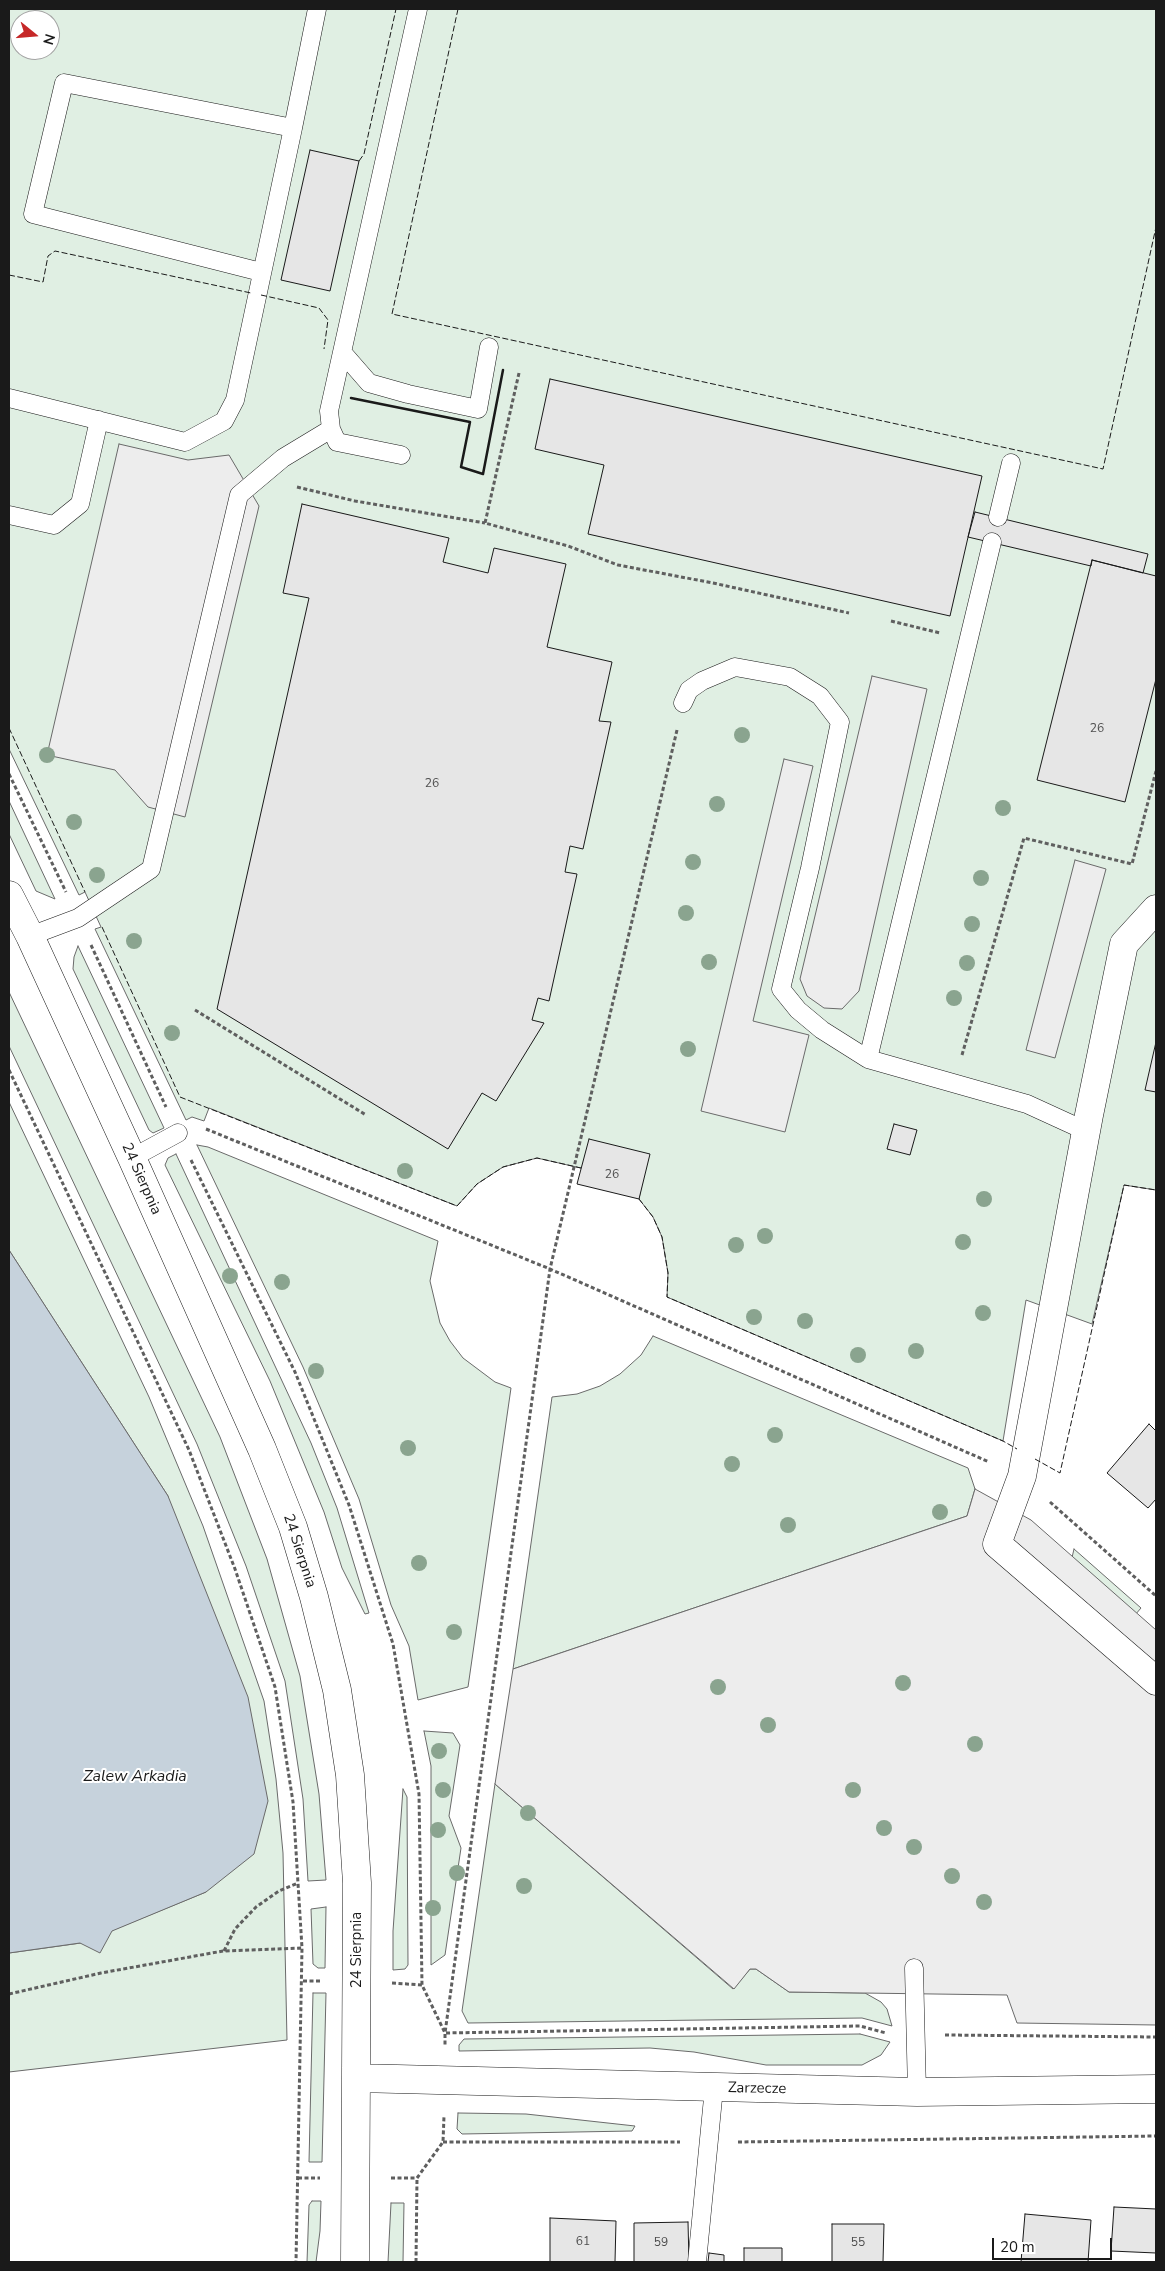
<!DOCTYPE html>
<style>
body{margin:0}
#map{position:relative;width:1165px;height:2271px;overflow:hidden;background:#fff;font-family:"Nunito Sans",sans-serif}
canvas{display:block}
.frame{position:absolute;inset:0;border:10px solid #1a1a1a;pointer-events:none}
.north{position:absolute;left:10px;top:10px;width:50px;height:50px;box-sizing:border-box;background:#fff;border:1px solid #a3a3a3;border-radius:50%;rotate:107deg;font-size:14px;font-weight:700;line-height:20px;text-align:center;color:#1a1a1a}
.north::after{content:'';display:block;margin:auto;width:18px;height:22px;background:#c62828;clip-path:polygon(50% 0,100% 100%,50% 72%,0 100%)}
.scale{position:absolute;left:992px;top:2238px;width:120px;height:22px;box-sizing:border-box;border:2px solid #1a1a1a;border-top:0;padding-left:6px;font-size:15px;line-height:18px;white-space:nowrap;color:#1a1a1a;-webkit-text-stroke:4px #fff;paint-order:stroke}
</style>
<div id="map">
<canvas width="1165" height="2271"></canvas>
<div class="frame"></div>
<div class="north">N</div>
<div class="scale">20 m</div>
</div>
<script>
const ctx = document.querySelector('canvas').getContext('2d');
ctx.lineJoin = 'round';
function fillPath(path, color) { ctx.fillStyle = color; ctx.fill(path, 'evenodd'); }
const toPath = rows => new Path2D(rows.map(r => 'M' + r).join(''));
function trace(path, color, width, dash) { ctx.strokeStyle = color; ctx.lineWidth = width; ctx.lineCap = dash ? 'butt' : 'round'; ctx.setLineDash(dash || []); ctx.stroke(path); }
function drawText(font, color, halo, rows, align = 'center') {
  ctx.font = font + ' "Nunito Sans",sans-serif'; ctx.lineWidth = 4; ctx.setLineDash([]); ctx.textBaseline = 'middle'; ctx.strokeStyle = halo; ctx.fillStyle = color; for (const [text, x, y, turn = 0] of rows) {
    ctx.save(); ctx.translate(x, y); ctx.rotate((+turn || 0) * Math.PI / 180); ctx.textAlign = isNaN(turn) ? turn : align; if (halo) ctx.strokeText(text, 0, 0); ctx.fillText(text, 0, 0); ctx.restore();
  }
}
const green = toPath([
 [9,9,1156,9,1156,1190,1124,1185,1092,1324,1026,1300,1003,1441,667,1297,668,1273,662,1237,653,1217,639,1199,642,1182,537,1158,503,1167,477,1184,457,1206,209,1108,204,1121,192,1117,186,1120,95,929,101,927,85,892,79,895,9,749,9,9],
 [20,20,50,20,50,50,20,50,20,20],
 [9,801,55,899,36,891,9,834,9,801],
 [78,946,164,1128,153,1133,149,1130,73,969,74,957,78,946],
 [9,992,220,1437,267,1559,300,1676,319,1794,326,1880,308,1881,303,1799,285,1681,246,1566,197,1444,9,1046,9,992],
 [9,1102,149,1397,203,1526,264,1701,276,1779,283,1853,287,2040,9,2072,9,1953,81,1943,206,1892,168,1496,9,1250,9,1102],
 [197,1145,208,1147,438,1241,430,1281,440,1323,450,1341,463,1358,495,1382,511,1388,468,1687,418,1700,409,1646,391,1605,359,1499,303,1367,197,1145],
 [176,1154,311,1443,337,1508,369,1613,365,1614,342,1568,324,1512,270,1381,165,1165,168,1158,176,1154],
 [653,1336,968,1468,975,1489,967,1516,513,1669,552,1397,577,1394,600,1386,620,1374,641,1355,653,1336],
 [1074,1549,1141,1608,1129,1622,1071,1562,1074,1549],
 [424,1731,453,1733,460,1745,449,1816,461,1848,445,1955,431,1965,431,1766,424,1731],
 [495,1784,733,1989,750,1969,756,1969,789,1992,865,1993,881,2002,887,2009,892,2026,862,2018,468,2023,462,2011,495,1784],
 [403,1789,407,1797,408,1965,405,1969,393,1970,393,1931,403,1789],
 [326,1907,325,1968,318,1968,313,1964,311,1909,326,1907],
 [313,1993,326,1993,322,2162,309,2162,313,1993],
 [860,2034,890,2042,881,2055,862,2065,766,2065,694,2052,650,2048,459,2051,459,2045,464,2039,860,2034],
 [458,2113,526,2114,635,2126,632,2131,462,2134,457,2129,458,2113],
 [312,2201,321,2201,320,2231,316,2262,307,2262,309,2205,312,2201],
 [391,2203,404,2203,403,2262,388,2262,391,2203]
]);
const parking = toPath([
 [119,444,188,460,229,455,259,506,185,817,148,807,115,770,47,755,119,444],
 [872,676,927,689,859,991,842,1009,824,1008,807,996,800,979,872,676],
 [784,759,813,766,753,1021,809,1035,785,1132,701,1111,784,759],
 [1075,860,1106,869,1055,1058,1026,1050,1075,860],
 [975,1489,1031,1520,1156,1630,1156,2025,1017,2023,1007,1995,789,1992,756,1969,750,1969,734,1989,495,1784,513,1669,967,1516,975,1489]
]);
const water = toPath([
 [9,1250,168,1496,248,1697,268,1801,254,1854,206,1892,112,1931,100,1953,80,1943,9,1953,9,1250]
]);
const building = toPath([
 [310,150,359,161,330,291,281,280,310,150],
 [550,379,982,476,950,616,588,534,604,465,535,449,550,379],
 [302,504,449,538,443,562,488,573,494,548,566,564,547,647,612,662,599,721,611,722,583,849,570,846,565,872,577,874,549,1001,538,998,532,1020,544,1023,496,1101,482,1093,448,1149,217,1009,309,598,283,593,302,504],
 [975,512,1148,554,1143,573,1092,560,1091,566,968,537,975,512],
 [1092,560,1156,576,1156,679,1125,802,1037,780,1092,560],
 [1156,1042,1156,1092,1145,1090,1156,1042],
 [894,1124,917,1130,910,1155,887,1149,894,1124],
 [589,1139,650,1154,639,1199,577,1184,589,1139],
 [1149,1424,1156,1431,1156,1499,1148,1508,1107,1473,1149,1424],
 [1114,2207,1156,2209,1156,2253,1111,2251,1114,2207],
 [1025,2214,1091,2220,1088,2262,1021,2262,1025,2214],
 [550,2218,616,2221,615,2262,550,2262,550,2218],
 [688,2222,689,2262,634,2262,634,2223,688,2222],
 [832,2224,884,2224,883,2262,832,2262,832,2224],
 [744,2248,782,2248,782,2262,744,2262,744,2248],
 [709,2253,724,2255,724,2262,708,2262,709,2253]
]);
const path = toPath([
 [519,373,485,523,568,546,618,565,713,583,849,613],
 [297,487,355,501,485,523],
 [891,621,940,633],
 [677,730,550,1269,445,2033,860,2026,886,2033],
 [9,774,66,892],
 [91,945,166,1107],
 [195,1010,366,1115],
 [962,1055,1024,838,1132,864,1156,771],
 [9,1070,189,1450,235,1569,275,1687,293,1802,302,1948,296,2262],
 [206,1129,550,1269,989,1462],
 [191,1160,295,1372,349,1505,393,1644,419,1794,422,1985,445,2033,445,2045],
 [1050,1502,1156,1596],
 [224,1951,235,1929,256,1907,279,1891,298,1883],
 [303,1981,321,1981],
 [392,1983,422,1985],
 [9,1994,101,1973,223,1951,302,1948],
 [945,2035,1156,2037],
 [443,2142,680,2142],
 [738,2142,1156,2136],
 [298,2178,320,2178],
 [391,2178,417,2178,443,2142,444,2116],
 [416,2262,417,2178]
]);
const lane = toPath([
 [261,272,33,214,64,83,293,128,317,9],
 [342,352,369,383,408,394,478,409,489,347],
 [9,398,185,442,224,421,235,400,293,128],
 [401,455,337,442,331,429,329,411,418,9],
 [9,515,54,525,80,504,99,420],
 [998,517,1011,463],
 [992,542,868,1059,1027,1104,1086,1131],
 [683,703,689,690,702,681,735,667,790,677,820,696,840,722,810,868,781,989,798,1010,822,1030,868,1059],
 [30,936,78,918,151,869,239,495,283,458,331,429],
 [132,1158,178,1133],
 [914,1968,917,2092],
 [697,2262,714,2088]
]);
const street = toPath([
 [1156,909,1124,944,1089,1115,1022,1476,997,1544,1156,1681]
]);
const secondary = toPath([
 [9,895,30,936,132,1158,262,1449,293,1527,314,1597,337,1690,350,1775,357,1883,355,2262],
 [357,2078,917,2092,1156,2089]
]);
const fence = toPath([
 [458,9,392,314,1103,469,1156,227],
 [359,161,364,154,396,9],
 [9,275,43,282,48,256,55,251,251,293],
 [261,295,319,308,328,320,324,349],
 [9,728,85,892],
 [102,927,180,1097,457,1206,477,1184,503,1167,537,1158,581,1168],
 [639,1199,653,1217,662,1237,668,1273,667,1297,1003,1441,1017,1449],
 [1035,1459,1060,1473,1124,1185,1156,1190]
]);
const wall = toPath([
 [351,398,470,422,461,467,483,474,503,370]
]);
const trees = [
 [742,735],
 [47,755],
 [717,804],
 [1003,808],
 [74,822],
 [693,862],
 [97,875],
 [981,878],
 [686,913],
 [972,924],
 [134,941],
 [709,962],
 [967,963],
 [954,998],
 [172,1033],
 [688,1049],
 [405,1171],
 [984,1199],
 [765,1236],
 [963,1242],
 [736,1245],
 [230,1276],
 [282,1282],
 [983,1313],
 [754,1317],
 [805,1321],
 [916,1351],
 [858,1355],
 [316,1371],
 [775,1435],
 [408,1448],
 [732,1464],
 [940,1512],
 [788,1525],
 [419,1563],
 [454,1632],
 [903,1683],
 [718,1687],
 [768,1725],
 [975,1744],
 [439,1751],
 [443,1790],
 [853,1790],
 [528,1813],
 [884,1828],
 [438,1830],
 [914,1847],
 [457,1873],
 [952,1876],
 [524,1886],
 [984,1902],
 [433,1908]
];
const numberNames = [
 ["26",1097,729],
 ["26",432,784],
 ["26",612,1175],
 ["61",583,2242],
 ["59",661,2243],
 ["55",858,2243]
];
const streetNames = [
 ["24 Sierpnia",141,1179,66],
 ["24 Sierpnia",299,1551,72],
 ["24 Sierpnia",357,1950,-90],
 ["Zarzecze",757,2089,1]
];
const waterNames = [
 ["Zalew Arkadia",135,1777]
];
fillPath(green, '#e0efe3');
trace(green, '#6a6a6a', 1);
fillPath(parking, '#ededed');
trace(parking, '#6a6a6a', 1);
fillPath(water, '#c6d2dc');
trace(water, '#6a6a6a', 1);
fillPath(building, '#e6e6e6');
trace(building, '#1a1a1a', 1);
trace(lane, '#1a1a1a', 19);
trace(street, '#1a1a1a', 29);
trace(secondary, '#1a1a1a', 29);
trace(path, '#5f5f5f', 3, [4, 2.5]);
trace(lane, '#fff', 18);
trace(street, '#fff', 28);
trace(secondary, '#fff', 28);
trace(fence, '#1a1a1a', 1, [6, 2.5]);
trace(wall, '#1a1a1a', 2.5);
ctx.fillStyle = '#8aa48f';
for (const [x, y] of trees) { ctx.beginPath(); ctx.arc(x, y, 8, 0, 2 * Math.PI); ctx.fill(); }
drawText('12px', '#4d4d4d', null, numberNames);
drawText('15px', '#1a1a1a', '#fff', streetNames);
drawText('italic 16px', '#1a1a1a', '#fff', waterNames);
</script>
